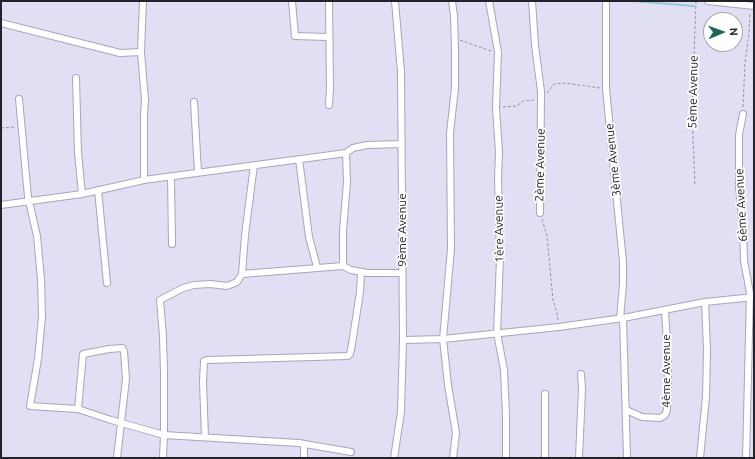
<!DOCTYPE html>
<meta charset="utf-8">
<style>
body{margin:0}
#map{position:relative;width:755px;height:459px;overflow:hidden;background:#e1dff4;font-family:Ubuntu,sans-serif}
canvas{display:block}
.frame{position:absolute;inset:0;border:2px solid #23222a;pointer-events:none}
.north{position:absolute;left:703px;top:12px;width:40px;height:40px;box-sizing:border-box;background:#fff;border:1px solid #a7a7aa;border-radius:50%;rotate:88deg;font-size:11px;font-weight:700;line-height:16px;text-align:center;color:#23222a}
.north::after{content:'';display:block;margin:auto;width:14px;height:18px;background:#1d6559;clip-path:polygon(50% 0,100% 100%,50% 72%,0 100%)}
</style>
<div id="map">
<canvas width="755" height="459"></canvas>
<div class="frame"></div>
<div class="north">N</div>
</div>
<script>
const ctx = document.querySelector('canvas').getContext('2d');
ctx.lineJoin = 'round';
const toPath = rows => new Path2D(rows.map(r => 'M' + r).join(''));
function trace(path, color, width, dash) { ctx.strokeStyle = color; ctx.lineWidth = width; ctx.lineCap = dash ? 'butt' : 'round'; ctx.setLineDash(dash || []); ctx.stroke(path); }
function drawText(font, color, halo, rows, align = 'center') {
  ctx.font = font + ' Ubuntu,sans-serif'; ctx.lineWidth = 3.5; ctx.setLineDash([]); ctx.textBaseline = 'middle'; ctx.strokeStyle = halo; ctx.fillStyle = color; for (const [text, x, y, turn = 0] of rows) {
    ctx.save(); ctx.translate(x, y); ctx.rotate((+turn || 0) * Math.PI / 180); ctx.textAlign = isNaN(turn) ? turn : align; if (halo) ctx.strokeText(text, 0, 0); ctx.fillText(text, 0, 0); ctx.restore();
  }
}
const stream = toPath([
 [632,1,694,6]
]);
const path = toPath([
 [460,40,491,51],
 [547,93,554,84,565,83,600,88],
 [503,107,516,106,524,101,534,100],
 [743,107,745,63,749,33,750,13],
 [1,128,14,127],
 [695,184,692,115,696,1],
 [542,219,547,236,553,300,557,313,558,320]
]);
const minor = toPath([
 [143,1,141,52,145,100,144,115,144,180],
 [292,1,295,36,328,37],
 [329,1,330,89,329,105],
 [452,1,454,16,455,50,455,88,450,133,451,249,443,339,448,385,456,433,453,458],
 [489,1,498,52,496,108,499,152,498,177,500,259,497,333,504,370,506,416,506,458],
 [532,1,535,45,541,91,540,213],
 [606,1,606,89,623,262,623,284,620,319],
 [708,1,754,6],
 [1,23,120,53,141,52],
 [76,78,78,153,82,194],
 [19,99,28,197,37,236,41,279,42,317,38,359,30,406,78,409,111,420,164,435,299,443,351,452],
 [194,102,198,172],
 [743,114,739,135,739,186,743,227,744,261,750,293,746,458],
 [299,159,309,237,317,267],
 [171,177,172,244],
 [98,190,107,283],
 [1,205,82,194,144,180,346,153,353,148,367,145,401,144],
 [343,266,343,231,347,182,346,153],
 [242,274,343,266,351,270,368,273,402,273],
 [623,318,627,458],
 [403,340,443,339,559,327,623,318,705,302,754,297],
 [545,394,545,458],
 [78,409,83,354,109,349,122,348,124,351,126,379,117,458],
 [626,410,642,417,660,418,665,415,667,410,668,385,667,343,665,310],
 [205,437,203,382,204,361,207,360,348,356,350,354,352,344,360,292,361,272],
 [163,458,164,435,164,373,163,336,160,300,183,288,194,285,210,284,227,286,237,282,242,274,245,235,254,165],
 [304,458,304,444],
 [394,458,401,412,403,340,401,72,395,1],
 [579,458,582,389,581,374],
 [700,458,706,397,707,350,705,302]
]);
const streetNames = [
 ["5ème Avenue",693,92,-89],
 ["3ème Avenue",613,160,-96],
 ["2ème Avenue",540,165,-89],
 ["6ème Avenue",741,205,-93],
 ["1ère Avenue",499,229,-91],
 ["9ème Avenue",402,230,-90],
 ["4ème Avenue",666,371,-90]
];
trace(stream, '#96c8db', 2);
trace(minor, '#a8a5b9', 8);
trace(path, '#9593a3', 1, [3, 2]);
trace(minor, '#fff', 6);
drawText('12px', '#23222a', '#fff', streetNames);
</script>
